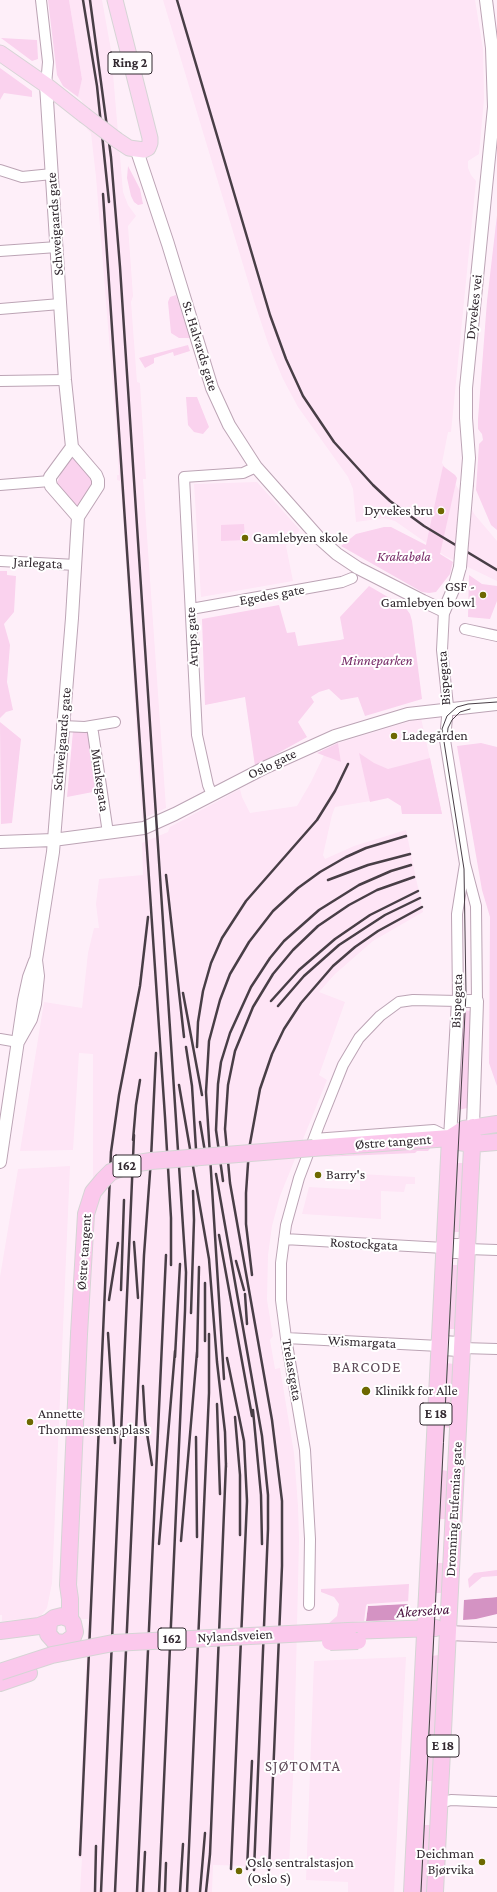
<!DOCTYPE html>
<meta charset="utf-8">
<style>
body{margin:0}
canvas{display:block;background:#feeff9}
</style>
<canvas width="497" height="1892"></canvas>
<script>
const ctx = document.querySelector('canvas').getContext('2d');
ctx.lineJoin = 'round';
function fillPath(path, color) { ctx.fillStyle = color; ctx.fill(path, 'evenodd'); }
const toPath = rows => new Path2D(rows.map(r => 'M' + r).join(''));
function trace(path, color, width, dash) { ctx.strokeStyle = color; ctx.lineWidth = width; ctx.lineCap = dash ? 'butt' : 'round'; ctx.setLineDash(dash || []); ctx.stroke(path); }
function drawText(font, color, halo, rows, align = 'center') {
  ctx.font = font + ' "Crimson Pro",serif'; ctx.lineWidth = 4; ctx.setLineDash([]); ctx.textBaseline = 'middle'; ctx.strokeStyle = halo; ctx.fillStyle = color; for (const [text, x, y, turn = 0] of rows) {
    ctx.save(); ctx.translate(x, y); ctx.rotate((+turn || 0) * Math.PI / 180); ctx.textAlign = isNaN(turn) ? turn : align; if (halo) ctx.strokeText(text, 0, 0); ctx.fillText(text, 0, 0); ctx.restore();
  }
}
const built = toPath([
 [69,0,102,0,111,50,123,192,128,205,136,216,128,226,133,296,131,302,137,382,140,383,146,479,143,479,166,808,142,819,123,516,120,481,117,480,117,475,119,475,116,426,96,177,91,133,87,129,82,101,78,97,82,79],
 [163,0,475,0,483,49,484,99,479,154,468,161,468,168,471,175,476,181,451,432,448,432,442,463,475,515,497,541,497,581,445,556,395,521,384,518,356,522,353,489,348,477,298,407,283,379,268,343,254,301],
 [257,482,300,530,286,546,293,581,201,597,194,484],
 [421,718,442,814,402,814,401,806,388,798,335,807,332,815,323,855,325,859,354,846,406,830,423,912,373,941,335,974,319,992,345,1002,319,1075,327,1080,280,1196,272,1226,268,1255,267,1300,273,1336,270,1340,275,1369,280,1368,294,1453,298,1506,299,1540,294,1756,289,1867,213,1865,212,1892,80,1892,82,1858,78,1858,88,1619,80,1619,73,1603,91,1256,93,1233,93,1054,79,1053,73,1150,20,1151,44,1002,82,1008,88,953,94,928,99,928,96,904,99,879,143,875,142,843,168,832,170,827,240,789,242,797,250,813,297,806,311,782,324,755,341,762,338,743],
 [70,1166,52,1583,47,1608,40,1617,2,1621,2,1615,0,1615,0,1277,18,1169],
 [360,1174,415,1177,415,1184,406,1184,404,1192,381,1191,381,1219,302,1214,309,1187,360,1190],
 [406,1657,394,1892,348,1892,348,1882,306,1880,314,1661]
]);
const green = toPath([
 [48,0,69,0,82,79,78,97,63,86,57,75],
 [1,38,37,40,38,59,32,61],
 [0,68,32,91,32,97,4,93,0,100],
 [128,166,140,189,143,204,138,205,134,202,131,196,127,178],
 [497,215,497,530,491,525,476,490,479,444,483,440,482,434,478,429,478,419,487,301],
 [176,295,190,338,179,338,171,333,168,302,170,297],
 [188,345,190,351,174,356,173,352,154,358,154,363,145,368,139,358],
 [186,397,197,397,209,427,203,434,194,432,188,425],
 [75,458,91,475,93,484,82,507,76,508,58,487,57,483,62,470,71,459],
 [443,466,455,475,457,478,440,554,453,562,450,574,436,592,429,593,422,592,341,546,356,534,384,527,391,527,426,545],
 [244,524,245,540,221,541,221,525],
 [0,571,7,571,7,575,16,576,14,612,4,624,10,645,7,682,13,710,6,712,0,718],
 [469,575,482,584,497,586,497,601,490,619,468,617],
 [369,586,405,607,410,614,412,621,422,699,365,716,358,697,341,700,329,689,319,692,311,697,314,702,298,722,307,737,255,766,245,697,205,705,202,619,279,605,287,633,295,632,298,646,340,640,344,639,340,617],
 [0,722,21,739,12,823,1,824,1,830],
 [73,731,89,731,98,791,67,797],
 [338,743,341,762,317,753],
 [481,743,497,747,497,1086,489,1063,490,917,482,890,457,746],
 [359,753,374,763,388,769,430,758,442,814,402,814,401,806,388,798,370,802],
 [460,1010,473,1011,472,1107,458,1110,458,1109,455,1109],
 [431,1147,428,1151,417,1151,415,1153,321,1157],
 [456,1163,464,1163,460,1232,452,1232],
 [451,1265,459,1265,455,1329,448,1329],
 [446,1363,454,1364,451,1428,442,1427],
 [441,1470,448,1471,446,1519,438,1519],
 [436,1563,444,1563,442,1593,434,1593],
 [497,1570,497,1576,482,1577,469,1588,468,1579,474,1573],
 [409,1584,408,1604,366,1621,328,1624,337,1616,339,1604,334,1597,321,1592,321,1589],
 [439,1655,433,1781,425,1781,431,1656],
 [423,1825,431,1825,431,1892,416,1892]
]);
const water = toPath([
 [497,1597,497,1614,476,1619,463,1620,407,1616,395,1620,366,1621,368,1606]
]);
const pier = toPath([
 [497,1595,497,1597,464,1600,463,1621,408,1618,408,1604,368,1606,366,1621,386,1621,386,1623,364,1622,366,1606,367,1604]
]);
const minor = toPath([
 [41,0,48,62,46,85],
 [0,170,22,177,52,174],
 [0,251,57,247],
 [0,309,60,304],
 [0,381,65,380],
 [0,485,50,481],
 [0,561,76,565],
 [191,609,342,582,352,578],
 [444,611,442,650,448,706,445,740,465,864,476,906,477,1001],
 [465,629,497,636],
 [62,726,85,727,115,722],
 [92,726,108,833],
 [212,795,208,785,197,735,184,477,243,473,256,467],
 [0,1039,18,1042],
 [314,1139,434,1130,450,1138],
 [284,1239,444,1248,448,1253,463,1253,467,1249],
 [444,1248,448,1244,462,1244,467,1249,497,1250],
 [286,1338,439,1346,443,1350,458,1351,462,1348,497,1349],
 [439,1346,443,1341,459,1342,462,1348],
 [309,1605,310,1539,305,1450,286,1338,281,1300,281,1263,286,1225,299,1178,319,1125,343,1065,359,1038,380,1016,399,1002,413,1000,458,1001,457,914,465,864],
 [440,1803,451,1800,497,1802]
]);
const tertiary = toPath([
 [46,85,65,380,72,447],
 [136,148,168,244,212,388,229,425,256,467,319,538,337,554,358,568,423,601,444,611,455,585,460,567],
 [72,447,50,477,50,481,51,486,78,517],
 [72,447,96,475,98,480,98,486,78,517],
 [467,484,469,458,466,418,466,388,494,107,492,48,486,0],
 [0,842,53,840,144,828,175,814,266,767,335,736,408,714,497,704],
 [18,1042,31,1019,35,1004,38,976,36,960,53,852,72,618,78,517],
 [450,1138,458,1001,477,1001,473,1127],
 [0,1162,24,1000,29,977,35,961]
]);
const secondary = toPath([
 [448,1633,497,1635]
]);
const primary = toPath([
 [115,0,150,138,150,143,148,148,144,150,129,148,117,140],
 [0,53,46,85,84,115]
]);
const trunk = toPath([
 [450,1138,464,1129,497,1124],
 [313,1148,450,1138,459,1142,472,1144,497,1142],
 [70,1619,70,1599,68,1585,79,1334],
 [0,1631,39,1626,49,1622,54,1618,62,1616,70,1619,73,1623,75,1632,73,1637,65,1643,55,1642,48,1634,49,1622],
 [348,1631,436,1628],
 [0,1683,29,1673],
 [412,1892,450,1138],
 [435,1892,473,1127]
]);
const tram = toPath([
 [447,739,448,728,452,720,460,712,470,709],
 [421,1892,466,993,464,869,442,729,447,716,457,707,468,704,497,702]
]);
const rail = toPath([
 [83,0,97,86,109,202],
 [90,0,111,157,120,267,186,1272,185,1311,159,1892],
 [177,0,270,315,286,359,303,396,334,442,373,485,390,501,424,526,497,570],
 [103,194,165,1117,171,1218,171,1265],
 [166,875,184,1037],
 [328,880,368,865,410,854],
 [183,993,202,1095],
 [271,1001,299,970,335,939,370,915,418,891],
 [278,1006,304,976,339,945,385,915,420,898],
 [186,1047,192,1086,197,1165],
 [197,1047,198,1022,203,991,211,963,222,938,246,901,317,820,335,791,348,764],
 [179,1085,209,1259,217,1362,225,1432,226,1467],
 [200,1122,205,1152],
 [133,1140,136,1105,140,1080],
 [216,1174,262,1436,268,1495,268,1529,254,1870],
 [223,1181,216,1130,218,1084,221,1062,230,1033,251,987,270,958,284,941,319,910,359,885,391,871,411,865],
 [219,1235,252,1416],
 [134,1242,138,1298],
 [236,1261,244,1290],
 [252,1275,246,1224,246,1193,249,1149,260,1089,272,1054,284,1029,301,1003,333,966,355,947,378,931,422,907],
 [205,1283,205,1341],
 [121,1290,124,1200],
 [245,1294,247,1324],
 [109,1300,118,1243],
 [191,1313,194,1220,193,1191],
 [108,1333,115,1443],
 [175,1357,180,1264],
 [197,1357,199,1267],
 [227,1358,244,1441,247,1501,231,1869],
 [224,1379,206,1092,209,1041,220,1000,230,974,249,942,273,911,298,888,320,872,346,857,366,848,406,836],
 [143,1386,145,1421,152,1465],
 [217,1404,220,1494],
 [253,1410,261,1495,262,1544],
 [235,1417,240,1475,240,1535],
 [196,1437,197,1537],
 [181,1541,197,1352],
 [159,1544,175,1351],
 [80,1855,111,1152,119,1095,140,986,148,917],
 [247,1869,252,1761],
 [269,1870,282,1566,282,1501,272,1420,230,1183,225,1129,228,1085,235,1051,253,1007,273,974,293,950,318,926,349,905,377,890,414,877],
 [95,1892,96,1846],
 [101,1892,134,1135],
 [115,1892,144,1255,151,1159,156,1053],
 [137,1892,166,1255],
 [143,1892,145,1852],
 [165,1892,166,1863],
 [180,1892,183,1844],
 [187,1892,209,1393,209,1334],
 [200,1892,205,1833],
 [206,1892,210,1854,226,1463]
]);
const tertiaryBridge = toPath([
 [460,567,467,484]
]);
const primaryBridge = toPath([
 [84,115,117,140]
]);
const trunkBridge = toPath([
 [79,1334,86,1214,93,1192,103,1180,111,1172,132,1164,151,1161,313,1148],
 [330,1642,358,1641],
 [0,1672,52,1655,113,1643,348,1631]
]);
const markers = [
 [441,511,4,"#6d6800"],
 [245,538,4,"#6d6800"],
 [483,595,4,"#6d6800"],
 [394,736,4,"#6d6800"],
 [318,1175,4,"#6d6800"],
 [366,1391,5,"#6d6800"],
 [30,1422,4,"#6d6800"],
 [482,1862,4,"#6d6800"],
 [239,1871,4,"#6d6800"]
];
const shields = [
 [130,63,44],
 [127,1166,28],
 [436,1414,32],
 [172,1639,28],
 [443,1746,32]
];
const shieldNames = [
 ["Ring 2",130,63],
 ["162",127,1166],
 ["E 18",436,1414],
 ["162",172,1639],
 ["E 18",443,1746]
];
const streetNames = [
 ["Schweigaards gate",55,224,-94],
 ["Dyvekes vei",474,307,-84],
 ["St. Halvards gate",200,346,73],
 ["Jarlegata",38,563,3],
 ["Egedes gate",272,595,-10],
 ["Arups gate",192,637,-93],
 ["Bispegata",444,678,-94],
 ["Schweigaards gate",62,739,-85],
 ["Oslo gate",272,764,-26],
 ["Munkegata",100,780,82],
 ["Bispegata",457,1001,-88],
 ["Østre tangent",393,1142,-4],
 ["Rostockgata",364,1244,3],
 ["Østre tangent",84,1252,-86],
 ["Wismargata",362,1342,3],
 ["Trelastgata",292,1370,80],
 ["Dronning Eufemias gate",454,1509,-87],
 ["Nylandsveien",235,1636,-3]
];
const poiNames = [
 ["Dyvekes bru",433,511,"right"],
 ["Gamlebyen skole",253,538],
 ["GSF -",475,587,"right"],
 ["Gamlebyen bowl",475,603,"right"],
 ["Ladegården",402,736],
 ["Barry's",326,1175],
 ["Klinikk for Alle",375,1391],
 ["Annette",38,1414],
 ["Thommessens plass",38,1430],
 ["Deichman",474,1854,"right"],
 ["Bjørvika",474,1870,"right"],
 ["Oslo sentralstasjon",247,1863],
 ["(Oslo S)",247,1879]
];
const parkNames = [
 ["Krakabøla",404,557],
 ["Minneparken",377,661]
];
const neighbourhoodNames = [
 ["BARCODE",367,1367],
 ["SJØTOMTA",303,1766]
];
const waterNames = [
 ["Akerselva",423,1611,-4]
];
fillPath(built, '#fee5f6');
fillPath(green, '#fad2ee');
fillPath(water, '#d493c3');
fillPath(pier, '#feeff9');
trace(minor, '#bca4b5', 12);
trace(tertiary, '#bca4b5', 14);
trace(secondary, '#bca4b5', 16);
trace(primary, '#d6d4d5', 17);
trace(trunk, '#d6d4d5', 18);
trace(minor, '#fff', 10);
trace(tertiary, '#fff', 12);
trace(secondary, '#feeaf8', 14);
trace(primary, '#fcd6f1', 15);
trace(trunk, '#fbc8ec', 16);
trace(tram, '#483e46', 1);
trace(rail, '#483e46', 2.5);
trace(tertiaryBridge, '#bca4b5', 14, []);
trace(primaryBridge, '#d6d4d5', 17, []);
trace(trunkBridge, '#d6d4d5', 18, []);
trace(tertiaryBridge, '#fff', 12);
trace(primaryBridge, '#fcd6f1', 15);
trace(trunkBridge, '#fbc8ec', 16);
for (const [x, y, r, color] of markers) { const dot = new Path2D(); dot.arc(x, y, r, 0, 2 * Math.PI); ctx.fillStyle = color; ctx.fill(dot); trace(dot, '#fff', 1.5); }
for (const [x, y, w] of shields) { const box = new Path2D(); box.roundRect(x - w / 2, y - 11, w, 22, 3); ctx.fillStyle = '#fff'; ctx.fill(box); trace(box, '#31282f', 1); }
drawText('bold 13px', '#31282f', null, shieldNames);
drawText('14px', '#31282f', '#fff', streetNames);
drawText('14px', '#31282f', '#fff', poiNames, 'left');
drawText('italic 14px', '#772b67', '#fff', parkNames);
ctx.letterSpacing = '1px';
drawText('15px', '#5f4b59', '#fff', neighbourhoodNames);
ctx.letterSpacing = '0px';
drawText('italic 15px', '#470d3c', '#fff', waterNames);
</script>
